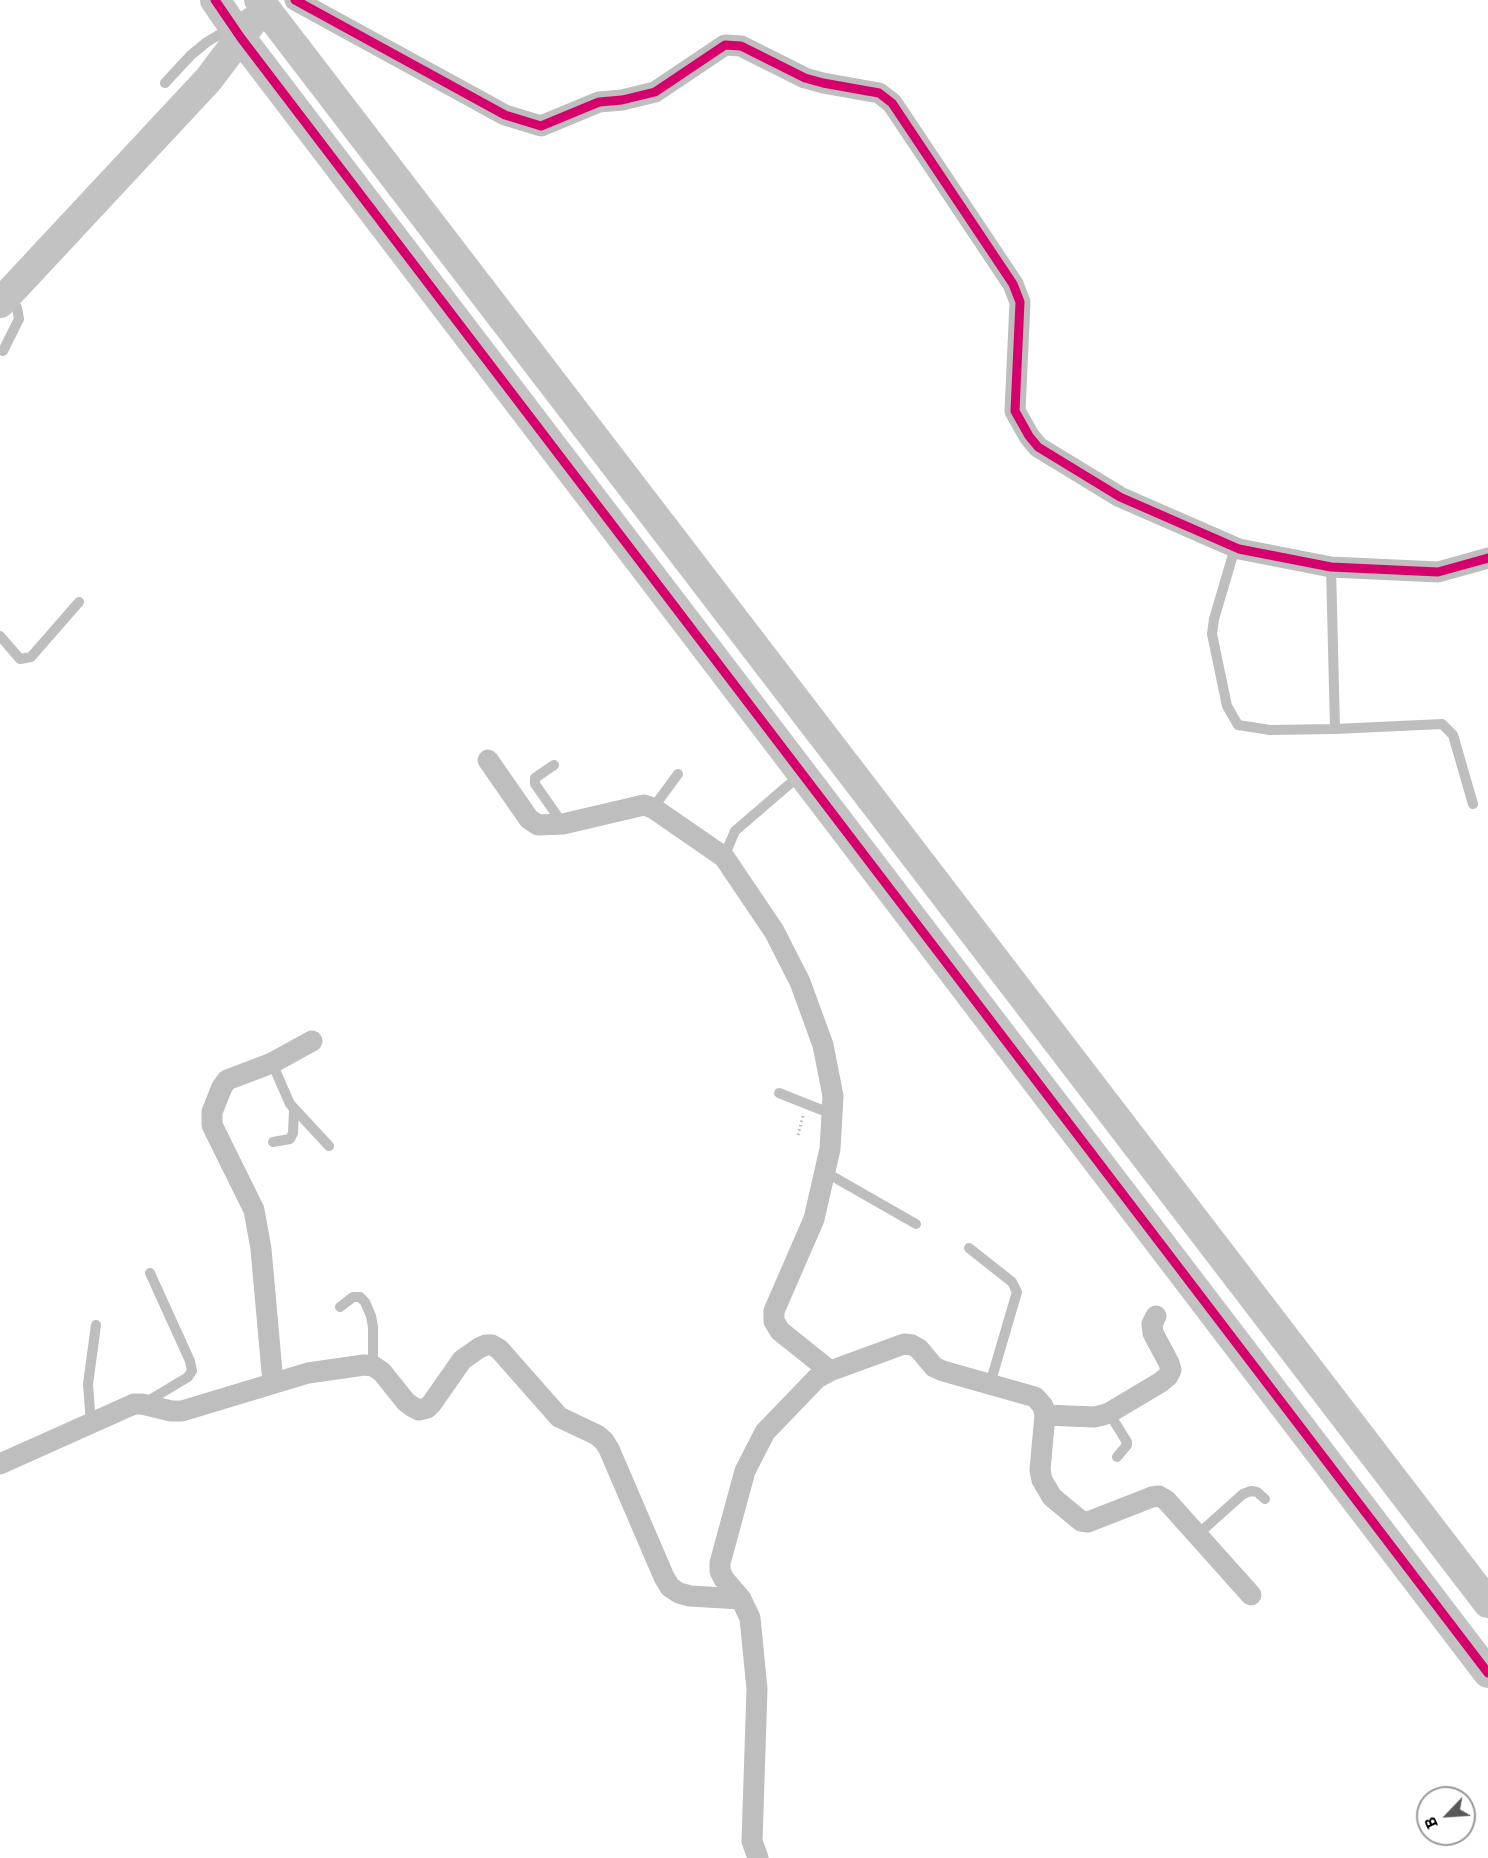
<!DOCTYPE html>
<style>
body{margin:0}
#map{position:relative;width:1488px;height:1858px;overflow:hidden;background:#fff;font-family:"Space Grotesk",sans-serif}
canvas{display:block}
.north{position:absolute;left:1416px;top:1786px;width:60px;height:60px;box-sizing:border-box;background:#fff;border:2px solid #999;border-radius:50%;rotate:245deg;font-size:16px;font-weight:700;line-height:24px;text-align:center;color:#000}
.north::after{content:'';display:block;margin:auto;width:21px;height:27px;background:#595959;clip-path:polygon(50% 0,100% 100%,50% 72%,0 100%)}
</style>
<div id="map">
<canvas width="1488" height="1858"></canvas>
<div class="north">B</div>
</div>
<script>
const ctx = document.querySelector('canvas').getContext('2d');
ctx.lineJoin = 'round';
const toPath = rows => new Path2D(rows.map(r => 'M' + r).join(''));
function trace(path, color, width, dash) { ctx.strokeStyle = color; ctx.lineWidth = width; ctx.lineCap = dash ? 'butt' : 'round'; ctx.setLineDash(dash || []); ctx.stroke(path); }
const path = toPath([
 [798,1135,803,1116]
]);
const lane = toPath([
 [165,83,191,55,207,42,230,28],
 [3,351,19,319,17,308,10,294],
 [1235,548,1214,619,1212,634,1227,706,1238,725,1270,730,1335,729,1442,724,1453,735,1473,804],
 [1331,567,1335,729],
 [0,636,20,659,31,657,79,602],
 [554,765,535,778,535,784,563,824],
 [653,808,678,774],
 [724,857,735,831,800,775],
 [272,1063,290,1104,329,1146],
 [779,1093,832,1114],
 [273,1142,290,1139,293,1133,294,1110],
 [825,1172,916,1224],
 [969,1248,1012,1282,1017,1292,990,1384],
 [340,1307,353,1297,360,1297,365,1302,371,1316,373,1327,373,1366],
 [143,1404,188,1377,192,1371,190,1361,150,1273],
 [1109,1413,1127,1442,1127,1445,1117,1457],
 [91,1424,88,1384,96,1325],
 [1197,1535,1243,1494,1251,1491,1257,1492,1265,1499]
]);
const street = toPath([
 [295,0,505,115,541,126,599,102,622,100,655,92,725,45,741,46,805,78,823,83,879,93,892,103,1013,284,1020,302,1015,411,1029,436,1038,447,1120,497,1239,549,1331,567,1438,572,1488,558],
 [488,760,529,819,538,825,563,824,644,805,653,808,724,857,774,931,800,982,823,1045,833,1096,830,1149,814,1219,774,1311,774,1321,780,1331,830,1371],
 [273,1383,261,1249,254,1210,212,1125,212,1112,222,1087,227,1080,272,1063,312,1041],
 [1045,1415,1094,1417,1103,1415,1109,1413,1161,1382,1168,1376,1171,1370,1169,1363,1153,1333,1152,1324,1156,1316],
 [0,1464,134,1404,142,1404,171,1411,182,1411,308,1373,364,1365,373,1366,382,1372,406,1402,413,1407,419,1410,427,1408,432,1403,462,1360,479,1348,486,1345,492,1345,499,1349,559,1417,597,1435,604,1441,609,1449,664,1577,670,1587,679,1593,690,1596,741,1599],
 [758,1858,752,1841,757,1689,750,1618,741,1599,724,1579,720,1571,720,1563,745,1471,765,1432,817,1378,830,1371,904,1344,912,1345,919,1349,934,1367,943,1371,1035,1397,1043,1406,1045,1415,1040,1470,1042,1480,1052,1497,1081,1521,1088,1522,1152,1497,1159,1496,1166,1500,1251,1595]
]);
const secondary = toPath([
 [215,0,241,38,1488,1673],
 [259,0,1488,1603],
 [0,303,208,80,252,22]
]);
const cycleway = toPath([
 [215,0,241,38,1488,1673],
 [295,0,505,115,541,126,599,102,622,100,655,92,725,45,741,46,805,78,823,83,879,93,892,103,1013,284,1020,302,1015,411,1029,436,1038,447,1120,497,1239,549,1331,567,1438,572,1488,558]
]);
trace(path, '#b8b8b8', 3, [1.5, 3]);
trace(lane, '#bebebe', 10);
trace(street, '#bebebe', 21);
trace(secondary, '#c2c2c2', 30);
trace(cycleway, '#d6006c', 9);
</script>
